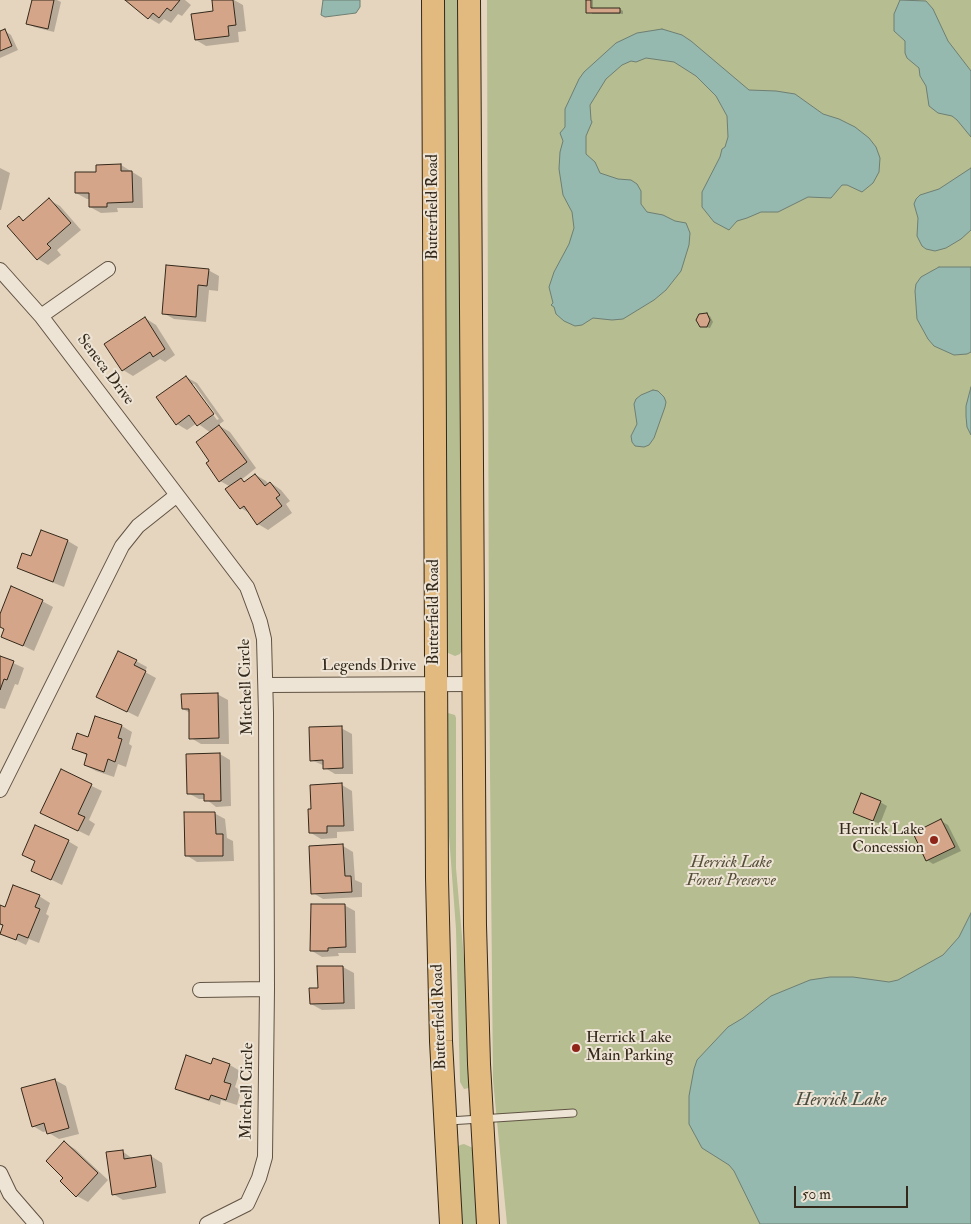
<!DOCTYPE html>
<style>
body{margin:0}
#map{position:relative;width:971px;height:1224px;overflow:hidden;background:#e5d5be;font-family:"IM FELL Double Pica",serif}
canvas{display:block}
.scale{position:absolute;left:794px;top:1186px;width:114px;height:22px;box-sizing:border-box;border:2px solid #33281a;border-top:0;padding-left:6px;font-size:15px;line-height:18px;white-space:nowrap;color:#33281a;-webkit-text-stroke:4px #eee4d5;paint-order:stroke}
</style>
<div id="map">
<canvas width="971" height="1224"></canvas>
<div class="scale">50 m</div>
</div>
<script>
const ctx = document.querySelector('canvas').getContext('2d');
ctx.lineJoin = 'round';
function fillPath(path, color) { ctx.fillStyle = color; ctx.fill(path, 'evenodd'); }
const toPath = rows => new Path2D(rows.map(r => 'M' + r).join(''));
function trace(path, color, width, dash) { ctx.strokeStyle = color; ctx.lineWidth = width; ctx.lineCap = dash ? 'butt' : 'round'; ctx.setLineDash(dash || []); ctx.stroke(path); }
function drawText(font, color, halo, rows, align = 'center') {
  ctx.font = font + ' "IM FELL Double Pica",serif'; ctx.lineWidth = 4; ctx.setLineDash([]); ctx.textBaseline = 'middle'; ctx.strokeStyle = halo; ctx.fillStyle = color; for (const [text, x, y, turn = 0] of rows) {
    ctx.save(); ctx.translate(x, y); ctx.rotate((+turn || 0) * Math.PI / 180); ctx.textAlign = isNaN(turn) ? turn : align; if (halo) ctx.strokeText(text, 0, 0); ctx.fillText(text, 0, 0); ctx.restore();
  }
}
const green = toPath([
 [442,0,461,0,463,647,460,654,455,656,446,652],
 [487,0,971,0,971,1224,507,1224,493,1080,489,667],
 [448,713,455,715,456,718,456,868,469,1016,471,1084,469,1088,464,1089,460,1082,456,929,445,782,445,717],
 [464,1144,473,1148,480,1224,461,1224,457,1148,460,1145]
]);
const water = toPath([
 [323,0,360,0,360,7,356,13,325,17,321,15,323,0],
 [900,0,926,1,933,9,948,41,971,71,971,137,957,120,952,116,938,113,929,106,926,86,920,76,919,68,907,58,905,53,905,41,894,31,894,14,900,0],
 [662,29,682,35,691,41,749,90,776,91,795,94,823,114,839,119,855,127,869,138,876,147,880,158,879,172,873,183,862,192,847,185,842,185,831,198,808,197,778,212,761,212,747,218,737,221,729,230,714,222,702,207,702,192,720,157,722,149,725,147,728,137,727,116,716,96,696,76,674,62,646,58,636,62,631,61,622,65,606,79,590,105,591,120,592,122,586,136,586,154,595,162,600,173,618,179,631,180,637,184,641,191,641,204,647,212,663,215,675,221,686,223,690,233,689,245,681,271,666,290,654,300,623,319,612,320,593,318,582,325,575,326,564,321,556,314,554,307,551,305,553,303,549,287,554,272,569,244,574,228,572,212,563,195,559,169,560,152,563,141,560,133,565,127,565,109,579,79,584,72,616,43,637,33,662,29],
 [971,168,971,230,961,239,946,248,935,251,926,249,922,246,917,236,918,218,914,204,916,199,920,195,939,189,971,168],
 [939,267,971,267,971,352,967,354,954,355,934,346,928,339,917,319,915,291,916,284,921,277,939,267],
 [971,387,971,435,967,427,966,416,966,406,971,387],
 [653,390,658,391,664,397,666,402,665,407,654,438,649,445,644,447,635,446,632,442,631,436,637,424,634,404,636,399,641,395,653,390],
 [971,913,971,1224,760,1224,734,1171,729,1165,702,1148,689,1124,689,1096,694,1069,697,1060,728,1027,743,1018,771,996,810,980,830,977,853,977,889,982,898,980,943,955,959,937,971,913]
]);
const shadow = toPath([
 [33,0,57,0,61,2,54,32,34,27,28,23],
 [127,0,185,0,191,5,182,16,178,14,171,23,164,19,159,24,149,18],
 [224,0,234,0,243,5,246,31,238,32,239,42,206,46,196,40],
 [592,0,593,0,593,9,620,9,623,11,623,14,590,14,592,14],
 [5,31,11,35,18,50,0,58,0,33],
 [121,165,142,178,143,208,117,208,118,212,101,213,90,207,90,199,87,199,76,193,98,173],
 [0,168,10,173,1,210,0,210],
 [49,200,60,206,81,230,57,250,61,255,48,265,38,259,19,217,25,221],
 [208,270,219,276,218,291,209,290,206,322,174,319,163,313],
 [707,315,710,316,713,322,710,328,700,326],
 [145,318,156,325,175,355,165,362,160,359,133,376,123,370],
 [186,377,197,383,224,421,218,425,230,432,256,468,241,480,246,482,256,475,266,481,269,485,271,483,281,490,290,501,286,504,292,513,268,530,258,524,251,514,241,508,227,490,231,487,220,481,207,464,211,461,211,433,197,423,187,430,177,424],
 [191,384,194,384,219,419,217,420],
 [42,531,68,541,78,547,64,587,29,573,18,567,32,557],
 [42,601,53,607,34,651,3,636,6,629,0,626,0,617],
 [0,657,24,668,18,685,15,684,5,709,0,708],
 [136,661,147,667,145,672,156,678,138,717,108,702],
 [217,694,228,700,229,744,201,744,191,738,190,713,183,709],
 [95,718,122,726,132,732,129,744,132,746,126,767,118,764,114,777,96,771,85,765,88,756,74,749,89,738],
 [341,728,352,734,353,774,335,774,325,768,325,766,311,760],
 [220,754,230,760,231,806,216,807,206,799,199,799,188,793],
 [61,771,102,791,89,820,95,824,89,836,42,813],
 [342,785,352,791,354,831,337,832,337,838,321,839,311,833],
 [880,802,887,806,880,824,855,813],
 [214,813,225,819,227,838,233,841,234,861,197,862,186,855],
 [941,821,948,825,961,851,933,864,927,860],
 [68,841,78,847,62,885,32,870],
 [343,846,353,852,355,880,362,883,362,897,323,899,313,893],
 [14,887,39,896,50,903,46,914,49,916,39,943,29,939,26,945,1,933,3,926,0,925,0,907,5,909],
 [344,905,355,911,356,953,338,953,339,956,322,957,312,951],
 [343,967,354,973,355,1009,322,1010,311,1004,319,989,319,968],
 [214,1060,230,1065,240,1071,235,1087,241,1091,237,1105,221,1100,220,1105,187,1094,177,1088,212,1065],
 [55,1080,66,1086,79,1134,59,1139,49,1133,48,1131,43,1132,33,1126],
 [65,1143,75,1149,108,1180,88,1202,77,1196,61,1181,64,1177],
 [122,1151,133,1159,151,1156,162,1163,166,1193,123,1200,113,1194]
]);
const building = toPath([
 [32,0,54,0,48,29,26,24,32,0],
 [125,0,180,0,171,11,167,8,159,18,153,13,148,19,125,0],
 [212,0,233,0,236,25,228,26,229,36,195,40,191,14,213,11,212,0],
 [586,0,591,0,591,8,620,8,620,13,586,13,586,0],
 [5,29,12,46,0,51,0,31,5,29],
 [121,164,121,171,132,171,133,202,107,203,107,207,89,207,89,193,75,193,75,172,96,172,96,165,121,164],
 [49,198,71,223,47,244,51,248,37,260,7,226,19,216,23,221,49,198],
 [166,265,209,269,207,286,198,285,196,317,162,314,166,265],
 [707,313,710,320,707,327,700,327,696,320,699,314,707,313],
 [145,317,165,349,153,357,150,352,122,371,104,344,145,317],
 [186,376,214,414,197,426,189,415,176,425,156,397,186,376],
 [219,425,247,462,219,482,206,463,209,461,196,442,219,425],
 [255,474,265,486,270,482,280,495,276,498,282,506,257,525,244,506,240,509,225,489,241,478,244,482,255,474],
 [41,530,68,540,53,582,17,568,22,553,31,556,41,530],
 [11,586,43,600,23,646,1,637,4,629,0,627,0,614,11,586],
 [118,651,137,660,134,665,146,671,127,712,96,697,118,651],
 [0,656,14,661,7,680,4,679,0,690,0,656],
 [218,693,219,738,189,739,189,709,182,709,181,694,218,693],
 [95,716,122,725,118,738,122,739,115,762,108,759,104,772,84,765,87,754,72,749,77,733,88,737,95,716],
 [342,726,343,768,323,769,323,760,310,761,309,727,342,726],
 [220,753,221,801,204,801,204,794,187,794,186,754,220,753],
 [61,769,92,784,78,814,85,817,78,831,40,813,61,769],
 [342,783,344,826,327,826,327,833,309,833,308,809,311,809,310,785,342,783],
 [861,793,881,801,873,821,853,813,861,793],
 [184,812,215,812,216,834,223,834,223,856,185,856,184,812],
 [941,819,955,847,926,861,913,833,941,819],
 [35,825,69,840,51,880,31,871,35,861,22,855,35,825],
 [343,844,345,876,351,876,352,892,311,894,309,846,343,844],
 [13,885,40,895,35,907,40,909,28,938,18,934,16,940,0,934,3,925,0,924,0,905,5,907,13,885],
 [311,904,345,904,346,947,328,948,328,951,310,951,311,904],
 [317,966,343,966,344,1003,310,1004,309,988,318,988,317,966],
 [186,1055,211,1064,213,1058,230,1064,224,1082,231,1084,226,1100,211,1095,209,1100,175,1089,186,1055],
 [55,1079,69,1128,47,1134,44,1123,32,1127,21,1088,55,1079],
 [64,1141,98,1173,76,1197,60,1181,63,1178,46,1161,64,1141],
 [123,1150,124,1159,151,1155,156,1187,112,1195,106,1152,123,1150]
]);
const service = toPath([
 [449,1121,573,1113]
]);
const minor = toPath([
 [0,270,41,316,247,587,260,622,264,639,266,713,267,989,265,1157,259,1178,247,1204,207,1224],
 [41,316,108,269],
 [266,685,472,684],
 [0,790,122,546,138,526,177,495],
 [200,990,267,989],
 [0,1173,10,1194,36,1224]
]);
const primary = toPath([
 [433,0,437,878,441,1041,451,1224],
 [469,0,475,925,479,1064,488,1224]
]);
const markers = [
 [934,840,5,"#8f2418"],
 [576,1048,5,"#8f2418"]
];
const streetNames = [
 ["Butterfield Road",434,207,-90],
 ["Seneca Drive",105,370,53],
 ["Butterfield Road",435,612,-90],
 ["Legends Drive",369,667],
 ["Mitchell Circle",247,687,-92],
 ["Butterfield Road",440,1017,-92],
 ["Mitchell Circle",248,1091,-89]
];
const poiNames = [
 ["Herrick Lake",924,831],
 ["Concession",924,849],
 ["Herrick Lake",586,1039,"left"],
 ["Main Parking",586,1057,"left"]
];
const parkNames = [
 ["Herrick Lake",731,864],
 ["Forest Preserve",731,882]
];
const waterNames = [
 ["Herrick Lake",841,1101]
];
fillPath(green, '#b5bd91');
fillPath(water, '#96b9af');
trace(water, '#6e7f73', 1);
fillPath(shadow, '#0003');
fillPath(building, '#d5a589');
trace(building, '#33281a', 1);
trace(service, '#605343', 9);
trace(minor, '#605343', 16);
trace(primary, '#33281a', 24);
trace(service, '#eee4d5', 7);
trace(minor, '#eee4d5', 14);
trace(primary, '#e2ba7f', 22);
for (const [x, y, r, color] of markers) { const dot = new Path2D(); dot.arc(x, y, r, 0, 2 * Math.PI); ctx.fillStyle = color; ctx.fill(dot); trace(dot, '#eee4d5', 2); }
drawText('16px', '#33281a', '#eee4d5', streetNames);
drawText('16px', '#33281a', '#eee4d5', poiNames, 'right');
drawText('italic 16px', '#544d38', '#eee4d5', parkNames);
drawText('italic 18px', '#4c4c3f', '#eee4d5', waterNames);
</script>
